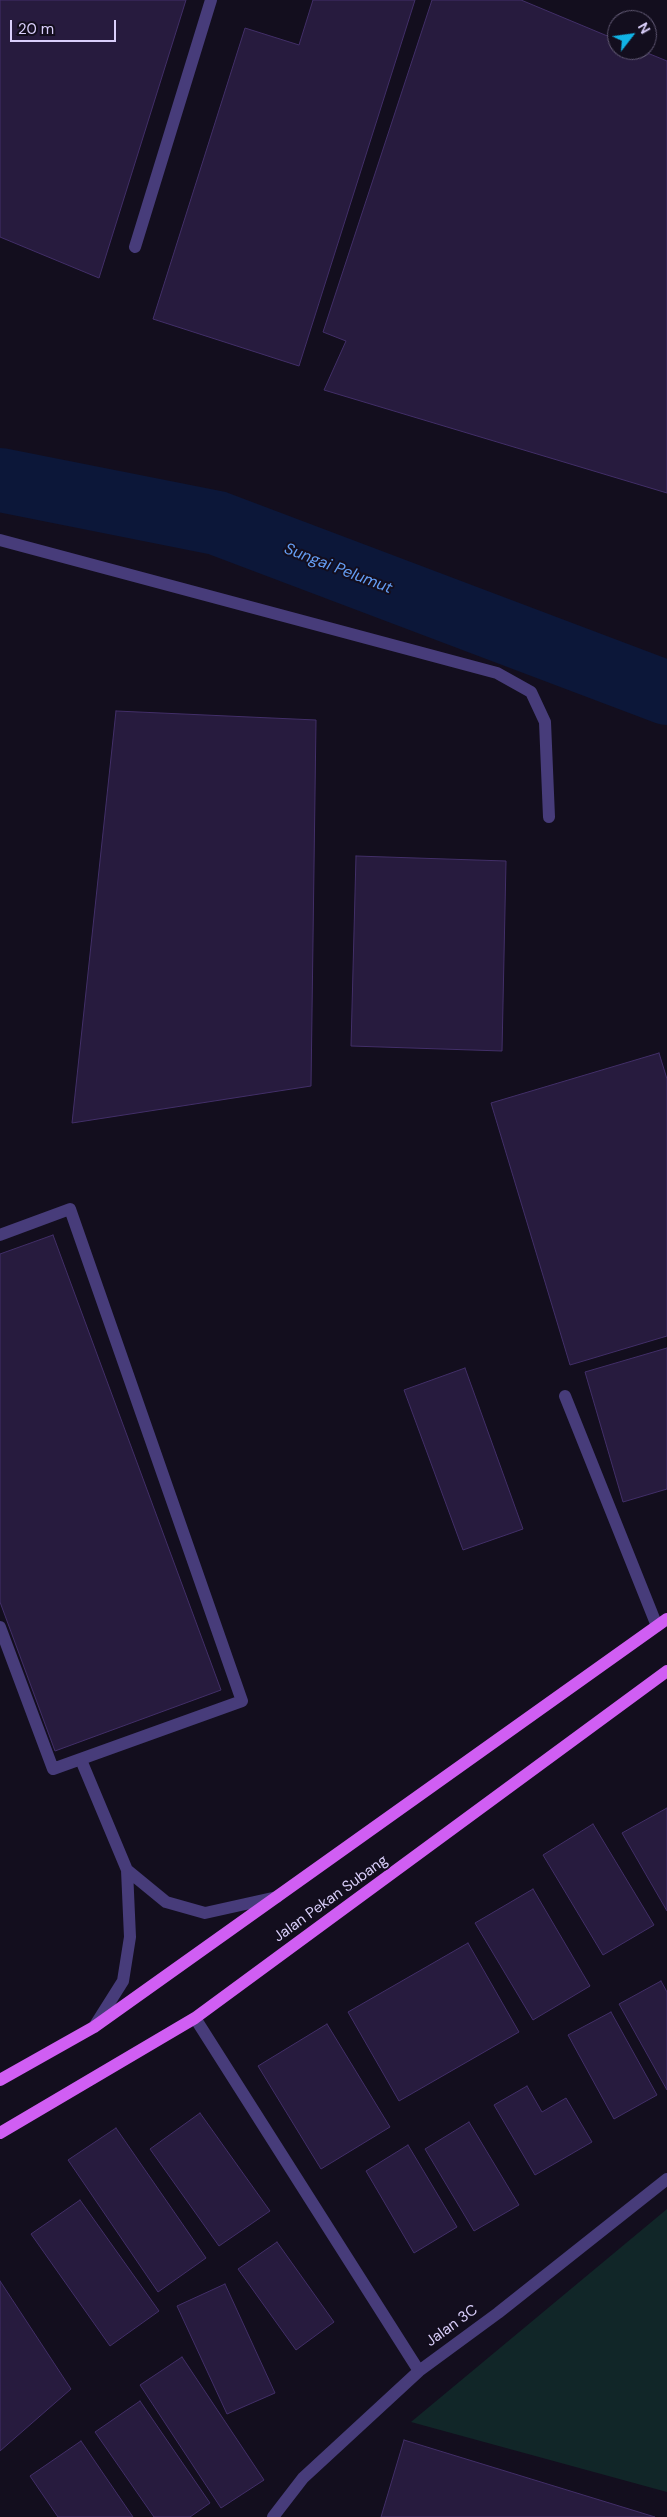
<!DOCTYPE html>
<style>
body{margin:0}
#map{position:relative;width:667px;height:2517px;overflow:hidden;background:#130e1e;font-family:"DM Sans",sans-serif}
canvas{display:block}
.north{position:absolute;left:607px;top:10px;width:50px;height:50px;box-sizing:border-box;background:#130e1e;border:1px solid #635b76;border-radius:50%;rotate:60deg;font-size:14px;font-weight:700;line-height:20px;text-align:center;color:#dacffb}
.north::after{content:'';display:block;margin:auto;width:18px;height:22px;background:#11b3e5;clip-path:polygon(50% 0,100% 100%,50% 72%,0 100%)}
.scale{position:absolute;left:10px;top:20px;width:106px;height:22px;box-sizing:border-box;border:2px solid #dacffb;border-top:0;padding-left:6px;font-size:15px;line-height:18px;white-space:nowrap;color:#dacffb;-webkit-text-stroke:4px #130e1e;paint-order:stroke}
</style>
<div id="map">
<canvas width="667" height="2517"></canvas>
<div class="north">N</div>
<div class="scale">20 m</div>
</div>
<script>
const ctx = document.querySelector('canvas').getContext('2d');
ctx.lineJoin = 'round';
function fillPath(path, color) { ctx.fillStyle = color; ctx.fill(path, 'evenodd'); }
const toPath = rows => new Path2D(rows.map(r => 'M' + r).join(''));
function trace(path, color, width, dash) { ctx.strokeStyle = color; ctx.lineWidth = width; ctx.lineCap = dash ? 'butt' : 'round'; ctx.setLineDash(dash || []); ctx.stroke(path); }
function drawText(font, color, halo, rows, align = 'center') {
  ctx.font = font + ' "DM Sans",sans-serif'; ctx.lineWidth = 4; ctx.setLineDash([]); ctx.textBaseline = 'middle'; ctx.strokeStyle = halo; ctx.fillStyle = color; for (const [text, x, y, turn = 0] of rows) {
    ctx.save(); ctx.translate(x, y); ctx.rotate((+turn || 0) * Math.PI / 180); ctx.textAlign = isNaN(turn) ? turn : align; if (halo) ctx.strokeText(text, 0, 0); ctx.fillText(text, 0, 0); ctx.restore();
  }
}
const green = toPath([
 [667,2209,667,2492,411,2422]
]);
const river = toPath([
 [0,480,217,523,667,693]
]);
const building = toPath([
 [0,0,186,0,99,278,0,237,0,0],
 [313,0,415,0,299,366,153,319,245,28,299,45,313,0],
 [432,0,521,0,617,40,617,50,640,50,667,61,667,493,324,390,346,341,323,332,432,0],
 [116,711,316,720,311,1086,72,1123,116,711],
 [356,856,506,861,502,1051,351,1046,356,856],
 [659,1053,667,1079,667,1336,570,1365,491,1103,659,1053],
 [53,1235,221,1690,55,1751,0,1602,0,1254,53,1235],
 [667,1348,667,1489,623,1502,585,1372,667,1348],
 [465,1368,523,1529,463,1550,404,1390,465,1368],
 [667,1808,667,1911,622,1833,667,1808],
 [593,1824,654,1925,603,1955,543,1855,593,1824],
 [533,1889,590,1986,533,2020,475,1923,533,1889],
 [468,1943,519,2032,399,2101,348,2012,468,1943],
 [661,1981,667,1992,667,2090,619,2004,661,1981],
 [611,2012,657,2095,614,2119,568,2035,611,2012],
 [327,2024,390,2127,321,2169,258,2066,327,2024],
 [527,2086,542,2112,566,2098,592,2142,535,2175,494,2105,527,2086],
 [200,2113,270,2211,219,2246,150,2149,200,2113],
 [469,2122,519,2205,474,2231,425,2149,469,2122],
 [116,2128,206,2258,158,2292,68,2160,116,2128],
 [408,2145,457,2227,414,2253,366,2171,408,2145],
 [80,2200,159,2311,110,2346,31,2234,80,2200],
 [277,2242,334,2322,296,2350,238,2269,277,2242],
 [0,2281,71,2389,0,2451,0,2281],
 [225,2284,275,2393,227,2414,177,2306,225,2284],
 [182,2357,264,2480,221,2508,140,2385,182,2357],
 [140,2401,210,2503,190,2517,154,2517,95,2432,140,2401],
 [404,2440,655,2517,381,2517,404,2440],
 [81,2441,133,2517,58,2517,30,2476,81,2441]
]);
const minor = toPath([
 [135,247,211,0],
 [0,540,497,673,531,692,545,722,549,817],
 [0,1235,70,1209,242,1701,53,1769,0,1627],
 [565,1396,657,1626],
 [81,1760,127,1870,130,1937,123,1981,94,2027],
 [127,1870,166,1902,205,1913,277,1897],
 [195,2018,419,2371],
 [273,2517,303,2478,419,2371,498,2313,667,2179]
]);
const major = toPath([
 [0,2080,94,2027,667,1619],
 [0,2133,195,2018,667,1671]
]);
const streetNames = [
 ["Jalan Pekan Subang",331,1899,-36],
 ["Jalan 3C",452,2326,-36]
];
const waterNames = [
 ["Sungai Pelumut",338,569,21]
];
fillPath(green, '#112628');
trace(river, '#0c1739', 64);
fillPath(building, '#271b3e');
trace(building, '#422f68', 1);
trace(minor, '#473c7a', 12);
trace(major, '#d05ef3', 12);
drawText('15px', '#dacffb', '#130e1e', streetNames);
drawText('italic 16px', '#659ef4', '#130e1e', waterNames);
</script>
